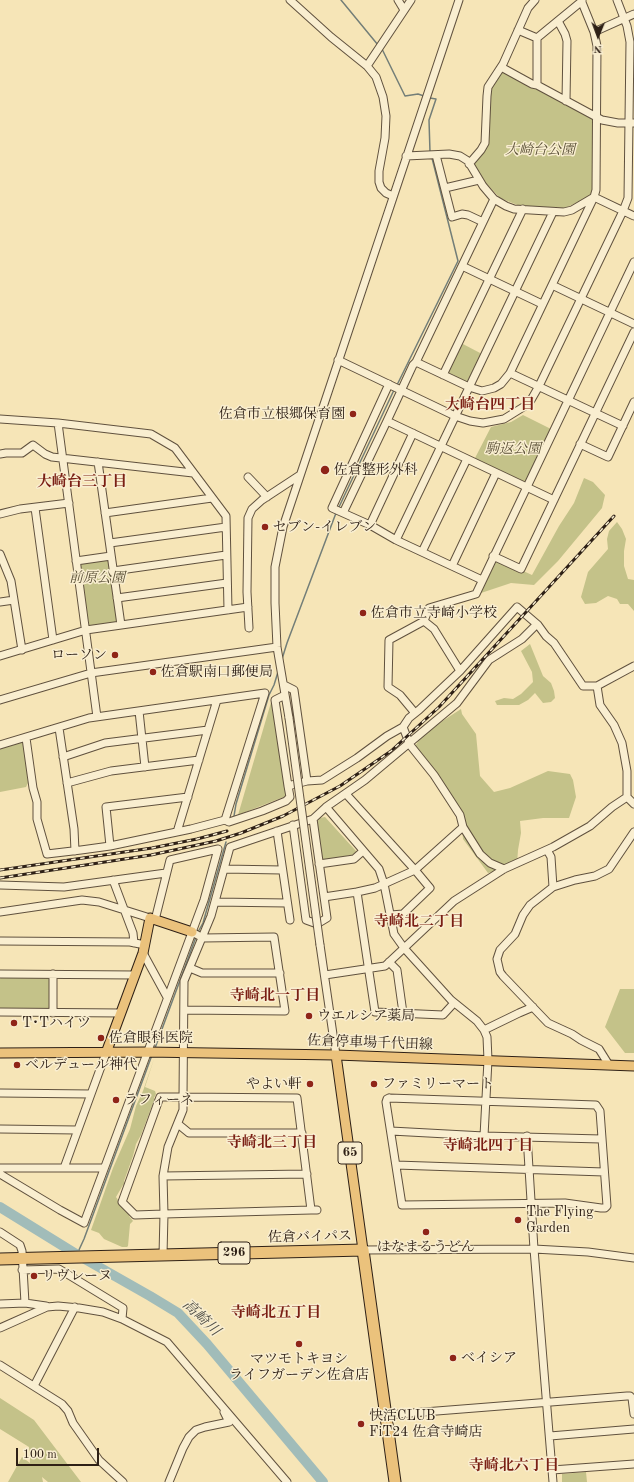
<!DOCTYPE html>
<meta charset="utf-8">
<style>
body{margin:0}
#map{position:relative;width:634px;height:1482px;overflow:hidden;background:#f6e5b7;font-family:"Old Standard TT",serif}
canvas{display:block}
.north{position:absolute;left:578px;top:16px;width:40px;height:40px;-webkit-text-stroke:3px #f9eed0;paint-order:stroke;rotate:181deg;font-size:11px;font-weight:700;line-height:16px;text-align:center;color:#2e2016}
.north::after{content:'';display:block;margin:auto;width:14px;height:18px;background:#2e2016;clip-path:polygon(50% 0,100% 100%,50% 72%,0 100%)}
.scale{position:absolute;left:16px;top:1448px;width:83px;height:18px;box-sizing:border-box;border:2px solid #2e2016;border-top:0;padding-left:5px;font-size:12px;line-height:14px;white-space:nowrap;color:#2e2016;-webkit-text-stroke:3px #f9eed0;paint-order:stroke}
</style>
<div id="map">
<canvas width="634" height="1482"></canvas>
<div class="north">N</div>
<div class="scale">100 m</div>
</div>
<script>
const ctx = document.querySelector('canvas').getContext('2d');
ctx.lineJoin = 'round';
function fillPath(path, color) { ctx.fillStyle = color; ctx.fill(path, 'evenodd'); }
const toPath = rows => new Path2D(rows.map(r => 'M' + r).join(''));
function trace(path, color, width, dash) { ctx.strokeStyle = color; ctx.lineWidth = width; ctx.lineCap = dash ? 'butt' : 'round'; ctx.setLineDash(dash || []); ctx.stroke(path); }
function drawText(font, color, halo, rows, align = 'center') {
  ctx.font = font + ' "Old Standard TT","Noto Serif JP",serif'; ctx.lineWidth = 3; ctx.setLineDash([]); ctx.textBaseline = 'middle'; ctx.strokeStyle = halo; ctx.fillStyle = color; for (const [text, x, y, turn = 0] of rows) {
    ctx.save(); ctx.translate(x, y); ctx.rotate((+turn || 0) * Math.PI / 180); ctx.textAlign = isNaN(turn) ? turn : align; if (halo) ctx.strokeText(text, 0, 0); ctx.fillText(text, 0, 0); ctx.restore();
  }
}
const green = toPath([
 [502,70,594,120,593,190,589,197,565,208,520,206,500,198,486,183,474,166,474,163,481,152,490,90],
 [461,343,482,354,469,381,466,383,448,373,447,370],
 [523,415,551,429,526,482,522,483,474,460,491,427,511,422],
 [584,478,593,482,605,495,602,508,558,561,534,585,511,583,478,594,495,558,532,575,559,526,574,503],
 [617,522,622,529,626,539,624,551,624,566,628,579,634,580,634,611,628,604,620,604,617,599,608,596,596,603,585,604,581,597,588,572,608,549,607,539,609,531],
 [107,558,111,562,118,621,116,623,91,626,89,625,80,564,81,562],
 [530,644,543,676,551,683,554,691,555,698,551,702,543,703,535,693,528,700,519,705,497,705,495,701,504,698,513,699,521,694,533,682,532,672,521,651],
 [272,699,286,796,238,815],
 [461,709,462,714,476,734,480,776,494,792,510,788,548,771,570,774,573,780,576,797,569,818,543,818,520,821,521,833,518,850,517,864,488,873,463,839,461,814,443,796,433,773,415,746,424,733],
 [22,741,25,745,28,783,26,787,0,792,0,748],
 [325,817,356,851,356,853,352,855,324,860,321,858,316,824,320,818],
 [1,977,50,978,50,1010,0,1009,0,979],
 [620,989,634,989,634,1053,625,1053,605,1027],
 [154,1059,145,1087,155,1091,156,1094,154,1098,157,1101,153,1103,141,1135,136,1144,133,1156,124,1181,125,1184,123,1185,116,1197,125,1210,130,1212,129,1216,133,1221,130,1224,128,1246,127,1247,122,1247,104,1239,99,1233,91,1230,113,1168,130,1129,136,1106,143,1091],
 [0,1398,34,1420,81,1482,48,1482,42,1477,43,1482,8,1482,22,1457,30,1463,29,1447,0,1429],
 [586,1472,587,1482,562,1482,562,1474]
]);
const stream = toPath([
 [341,0,378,45],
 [382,49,405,96,418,94,424,96],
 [430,98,436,99,429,120,430,152],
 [397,385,458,261,432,158],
 [339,507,394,390],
 [282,659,287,643,336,513],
 [234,816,236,804,269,695,274,685,278,672],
 [198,932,203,923,226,842],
 [155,1048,196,937],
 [78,1252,84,1239,152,1055]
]);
const river = toPath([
 [0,1207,76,1254,150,1296,178,1313,207,1344,323,1482]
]);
const minor = toPath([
 [290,0,331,37,367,66,376,77,383,97,386,116,385,138,379,171,379,182,381,188,386,193,393,196],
 [398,0,404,10],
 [582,1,537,38,537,85,602,120,618,123,634,123],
 [558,21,565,34,567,41,566,101],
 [518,30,537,38],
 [594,32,634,14],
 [367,66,411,0],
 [501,67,532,84,537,85],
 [436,155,452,217,462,214,468,215,483,222],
 [406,156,449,154,460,156,468,161,483,186,494,199,506,206,514,209,564,212,572,210,594,197,596,190,597,46,594,32,581,0],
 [469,164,481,150,485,143,487,96,488,87,503,64,528,8,535,0],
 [445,188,479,180],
 [494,199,416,362,469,387,482,391,494,388,501,384,510,373],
 [462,266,542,304],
 [552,285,634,324],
 [338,360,455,416,470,421,483,423,504,419,525,406,531,400,539,386,623,211,628,198,630,42,627,26,617,0],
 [443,375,523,209],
 [389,384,332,508,370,525,396,540,482,580],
 [0,419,58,423,151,434,175,448,226,516,228,610],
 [387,421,413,365,416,362],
 [58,423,97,717],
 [623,426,510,373,594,197,634,216],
 [580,444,608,457,634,402],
 [0,454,6,453,22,453,33,445,45,454,52,457,193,473],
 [98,462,121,625],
 [248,477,267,497],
 [35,508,53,640],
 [105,513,212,498],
 [343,513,387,421,554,500],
 [0,514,20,509,69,503],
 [370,525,413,433],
 [396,540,553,212],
 [110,543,226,527],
 [422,552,467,459],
 [0,554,11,581,22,650],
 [493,556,521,569,634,332],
 [76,561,111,556],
 [452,566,496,473],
 [113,571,226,555],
 [117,598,227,583],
 [0,602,14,600],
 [424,621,429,608,476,594,634,262],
 [249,628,247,592,248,518,252,509,262,500,300,475],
 [0,656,86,630,248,607],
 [284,685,294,690,307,781],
 [597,686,600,705,614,725,622,743,627,771,627,797,634,804],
 [285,695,275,700,288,786],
 [0,700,91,673,277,647],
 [139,711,145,767],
 [415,713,400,695,388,687,389,640,424,621,434,629,460,671],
 [289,718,277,647,275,603,275,567,283,527,459,0],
 [403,727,410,745,434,775,460,815,463,827,480,854,490,863,504,869],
 [59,728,74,829,75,851],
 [0,745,89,718,265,693,225,820,191,829,110,846,81,850,47,854,37,819,37,802,33,788,26,738],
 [63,757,105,743,208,730],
 [67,783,111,771,199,760],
 [346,794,415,870,430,888,403,914,391,915],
 [326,807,379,869,384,884,394,934,404,948,451,1000,477,1021,484,1030,487,1037,488,1060,484,1136],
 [225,820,229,822,262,811,286,801,290,797,288,786,307,781,322,780,357,758,387,736,403,727,409,718,419,710,460,671,517,607,538,625,546,636,554,643,583,686,597,686,634,666],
 [293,825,306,920,317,924,327,918,313,819],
 [277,831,290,920],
 [177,832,217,700],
 [110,846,106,807,188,797],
 [547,850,551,857,553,887],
 [319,864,354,859,363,851],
 [224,869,282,870],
 [113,880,133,933,134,943],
 [0,885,64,887,166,873],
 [357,892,375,888,415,870,463,827],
 [324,897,357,892,375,1012,443,1015,454,1003],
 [215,902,287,903],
 [0,912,82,900,99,902,150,918],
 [0,941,130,942,145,945],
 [320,945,336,1055],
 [143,953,167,997],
 [389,962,397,970,403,1013],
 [190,968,202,973,280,973],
 [0,974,135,975],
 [325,975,385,966,454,901,504,869,553,847,590,826,612,807,627,797],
 [184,1010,285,1011,274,937,203,938,192,932],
 [0,1012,121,1013],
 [53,1013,53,974],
 [484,1030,519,1013,533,1007],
 [609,1065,599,1049,581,1040,572,1034,548,1023,503,976,500,972,497,959,500,950,515,934,523,915,530,905,553,887,575,880,595,876,609,869,634,832],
 [0,1093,91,1094],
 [389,1098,596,1105,600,1111,607,1206,605,1208,601,1208,565,1203,402,1205,386,1102,387,1099,389,1098],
 [178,1124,189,1133,302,1133],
 [0,1129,77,1130],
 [391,1131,484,1136,601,1139],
 [527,1136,534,1249,553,1482],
 [396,1165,604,1172],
 [0,1168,104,1168],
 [64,1168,106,1053],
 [0,1174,60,1210,84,1223,204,900,218,849,170,860,155,920],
 [163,1176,307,1174],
 [311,1210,297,1098,183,1097,183,1110,168,1147,163,1176,164,1214,311,1210,317,1210],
 [0,1232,20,1245,22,1251,25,1303],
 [363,1250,534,1249,588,1252,634,1258],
 [163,1255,164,1214,135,1215,122,1202,160,1097,183,1097,184,981,211,916,230,847,313,819,326,807,365,780,457,703,489,660,522,639,537,624],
 [22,1270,59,1269,123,1308,122,1319,167,1342,287,1482],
 [0,1304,25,1303,46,1306],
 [0,1328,47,1307,58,1306,79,1308,103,1312,122,1319],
 [0,1365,62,1404,68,1411,73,1423,99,1460,123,1482],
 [34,1386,75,1307],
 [386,1415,627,1396,630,1396,632,1398,634,1414],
 [550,1436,634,1429],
 [552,1470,634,1464],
 [169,1482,183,1448,189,1437,196,1430,205,1427,229,1422,224,1412]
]);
const major = toPath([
 [0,1053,147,1052,336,1055,634,1066],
 [106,1053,143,953,150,918,192,932],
 [336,1055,363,1250]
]);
const highway = toPath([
 [0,1259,363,1250,395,1482]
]);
const rail = toPath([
 [0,870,152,848,197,839,227,831],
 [0,878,151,855,216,841,241,833,283,816,340,786,391,751,439,707,614,516]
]);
const minorBridge = toPath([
 [289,718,320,945]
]);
const markers = [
 [353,414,4,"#8f2418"],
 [325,470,5,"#8f2418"],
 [265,527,4,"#8f2418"],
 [363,613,4,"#8f2418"],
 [115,655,4,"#8f2418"],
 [153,672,4,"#8f2418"],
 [309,1016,4,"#8f2418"],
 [14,1023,4,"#8f2418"],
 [101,1038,4,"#8f2418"],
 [17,1065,4,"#8f2418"],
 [310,1084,4,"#8f2418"],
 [374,1084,4,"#8f2418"],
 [116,1100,4,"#8f2418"],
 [518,1220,4,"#8f2418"],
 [426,1232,4,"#8f2418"],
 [34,1276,4,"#8f2418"],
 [299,1344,4,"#8f2418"],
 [453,1358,4,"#8f2418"],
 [361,1424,4,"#8f2418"]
];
const shields = [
 [350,1153,24],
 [234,1253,32]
];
const shieldNames = [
 ["65",350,1153],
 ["296",234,1253]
];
const parkNames = [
 ["大崎台公園",540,150],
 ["駒返公園",513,449],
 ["前原公園",97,578]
];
const poiNames = [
 ["佐倉市立根郷保育園",345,414,"right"],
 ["佐倉整形外科",334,470],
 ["セブン-イレブン",273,527],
 ["佐倉市立寺崎小学校",371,613],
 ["ローソン",107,655,"right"],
 ["佐倉駅南口郵便局",161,672],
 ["ウエルシア薬局",317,1016],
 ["T･Tハイツ",22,1023],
 ["佐倉眼科医院",109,1038],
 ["ベルデュール神代",25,1065],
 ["やよい軒",302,1084,"right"],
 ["ファミリーマート",382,1084],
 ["ラフィーネ",124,1100],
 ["The Flying",526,1212],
 ["Garden",526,1228],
 ["はなまるうどん",426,1247,"center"],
 ["リヴレーヌ",42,1276],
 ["ベイシア",461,1358],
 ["マツモトキヨシ",299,1359,"center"],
 ["ライフガーデン佐倉店",299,1375,"center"],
 ["快活CLUB",369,1416],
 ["FiT24 佐倉寺崎店",369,1432]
];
const streetNames = [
 ["佐倉停車場千代田線",370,1043,2],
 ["佐倉バイパス",310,1237,-1]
];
const neighbourhoodNames = [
 ["大崎台四丁目",490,405],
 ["大崎台三丁目",82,482],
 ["寺崎北二丁目",419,922],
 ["寺崎北一丁目",275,996],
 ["寺崎北三丁目",272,1143],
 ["寺崎北四丁目",488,1146],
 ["寺崎北五丁目",276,1313],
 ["寺崎北六丁目",514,1466]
];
const waterNames = [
 ["高崎川",201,1318,44]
];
fillPath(green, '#c4c289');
trace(stream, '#737e78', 1.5);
trace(river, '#a1bcb9', 10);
trace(minor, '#60513e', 9);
trace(major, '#2e2016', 11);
trace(highway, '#2e2016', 13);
trace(minor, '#f9eed0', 7);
trace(major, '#ebc27c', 9);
trace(highway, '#ebc27c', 11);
trace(rail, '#2e2016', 3);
trace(rail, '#f9eed0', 1.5, [4.5]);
trace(minorBridge, '#60513e', 9, []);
trace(minorBridge, '#f9eed0', 7);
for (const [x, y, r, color] of markers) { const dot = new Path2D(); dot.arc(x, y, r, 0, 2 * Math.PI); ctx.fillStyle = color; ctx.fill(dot); trace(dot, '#f9eed0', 1.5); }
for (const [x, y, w] of shields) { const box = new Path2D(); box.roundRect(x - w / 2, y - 11, w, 22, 3); ctx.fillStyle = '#f9eed0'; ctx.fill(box); trace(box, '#2e2016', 1); }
drawText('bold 13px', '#2e2016', null, shieldNames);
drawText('italic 14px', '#5b5138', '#f9eed0', parkNames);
drawText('14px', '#2e2016', '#f9eed0', poiNames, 'left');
drawText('14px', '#2e2016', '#f9eed0', streetNames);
drawText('bold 15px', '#7a1f14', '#f9eed0', neighbourhoodNames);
drawText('italic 15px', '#504f47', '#f9eed0', waterNames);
</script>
